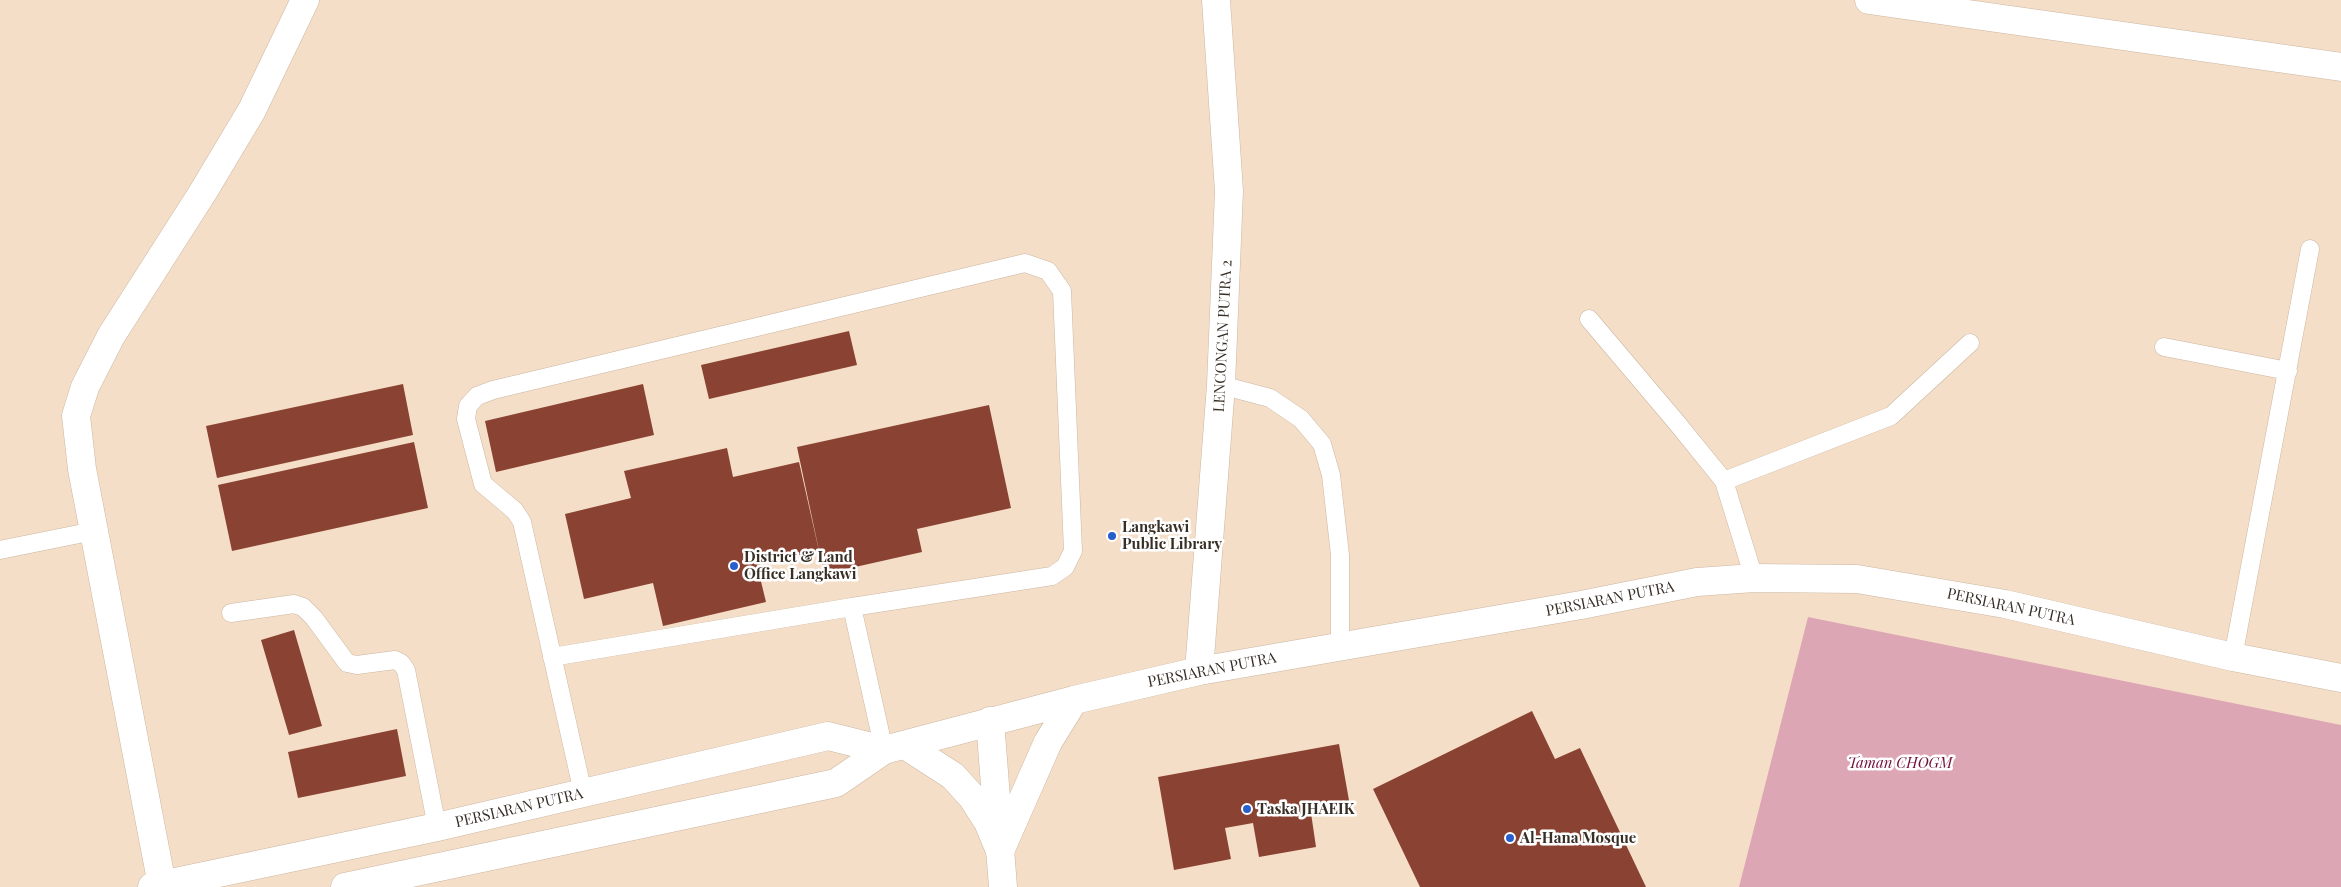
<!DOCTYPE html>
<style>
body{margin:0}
canvas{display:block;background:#f5dec7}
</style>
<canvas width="2341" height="887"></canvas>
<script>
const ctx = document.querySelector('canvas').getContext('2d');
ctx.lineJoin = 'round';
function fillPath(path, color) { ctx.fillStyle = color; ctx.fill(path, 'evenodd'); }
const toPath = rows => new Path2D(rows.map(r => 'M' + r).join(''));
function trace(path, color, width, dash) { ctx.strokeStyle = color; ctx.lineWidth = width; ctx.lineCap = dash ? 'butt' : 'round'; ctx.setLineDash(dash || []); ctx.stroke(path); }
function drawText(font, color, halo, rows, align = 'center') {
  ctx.font = font + ' "Playfair Display",serif'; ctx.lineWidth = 5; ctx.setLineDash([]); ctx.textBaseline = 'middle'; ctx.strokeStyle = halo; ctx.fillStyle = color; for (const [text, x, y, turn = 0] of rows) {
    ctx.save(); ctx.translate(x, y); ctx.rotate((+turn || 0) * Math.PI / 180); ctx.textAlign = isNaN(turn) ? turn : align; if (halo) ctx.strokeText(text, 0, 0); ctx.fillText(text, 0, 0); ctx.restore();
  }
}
const green = toPath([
 [1808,617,2341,725,2341,887,1739,887]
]);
const building = toPath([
 [849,331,857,365,709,399,701,365],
 [403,384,413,435,217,478,206,426],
 [643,384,654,435,496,472,485,421],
 [989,405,1011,508,917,529,922,552,824,574,797,447],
 [414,442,428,508,232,551,218,485],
 [727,448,733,477,799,462,819,551,757,565,766,602,663,626,653,583,584,599,565,514,631,498,624,471],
 [294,630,322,726,289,735,261,640],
 [1532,711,1555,759,1580,748,1646,887,1420,887,1373,789],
 [397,729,406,776,298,798,288,752],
 [1339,744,1350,806,1311,813,1316,847,1259,857,1253,823,1225,828,1231,859,1174,870,1158,777]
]);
const lane = toPath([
 [1589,319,1677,423,1724,481,1754,578],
 [2164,347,2288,371],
 [1221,385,1270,398,1301,419,1322,444,1331,475,1340,555,1340,645],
 [1724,481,1891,416,1970,343],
 [0,550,94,531],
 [231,613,294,604,303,607,314,618,347,663,357,665,395,660,401,663,406,670,437,827],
 [552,657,852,607],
 [2233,657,2310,249],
 [583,793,522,522,515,511,483,484,466,419,468,406,477,396,493,390,1025,263,1048,271,1062,291,1073,551,1065,567,1052,576,852,607,884,750]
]);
const street = toPath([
 [1869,0,2341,67],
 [990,721,1003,887],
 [162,885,82,469,76,416,85,387,111,336,203,192,252,110,305,0]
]);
const secondary = toPath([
 [1199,671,1221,385,1229,191,1216,0],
 [905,745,953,776,972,797,988,822,1000,851],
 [1000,851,1048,742,1074,700],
 [152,887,437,827,828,736,884,750],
 [345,887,836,783,884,750,1074,700,1199,671,1581,605,1697,582,1754,578,1857,579,2005,604,2233,657,2341,678]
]);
const markers = [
 [1112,536,5,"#295fcd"],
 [734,566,5,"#295fcd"],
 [1247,809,5,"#295fcd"],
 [1510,838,5,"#295fcd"]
];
const streetNames = [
 ["LENCONGAN PUTRA 2",1223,336,-87],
 ["PERSIARAN PUTRA",1610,599,-11],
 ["PERSIARAN PUTRA",2011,607,12],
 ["PERSIARAN PUTRA",1212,670,-11],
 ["PERSIARAN PUTRA",519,808,-13]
];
const poiNames = [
 ["Langkawi",1122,527],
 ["Public Library",1122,544],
 ["District & Land",744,557],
 ["Office Langkawi",744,574],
 ["Taska JHAEIK",1257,809],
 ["Al-Hana Mosque",1520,838]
];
const parkNames = [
 ["Taman CHOGM",1900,763]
];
fillPath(green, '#dda6b4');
fillPath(building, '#8a4332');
trace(lane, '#ccb6a0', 19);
trace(street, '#ccb6a0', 29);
trace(secondary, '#ccb6a0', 29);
trace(lane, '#fff', 18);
trace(street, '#fff', 28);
trace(secondary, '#fff', 28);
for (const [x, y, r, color] of markers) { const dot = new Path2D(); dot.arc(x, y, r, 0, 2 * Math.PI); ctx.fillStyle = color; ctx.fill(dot); trace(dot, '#fff', 2); }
drawText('15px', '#372e25', '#fff', streetNames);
drawText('bold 15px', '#372e25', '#fff', poiNames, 'left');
drawText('italic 15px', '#6f0e37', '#fff', parkNames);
</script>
